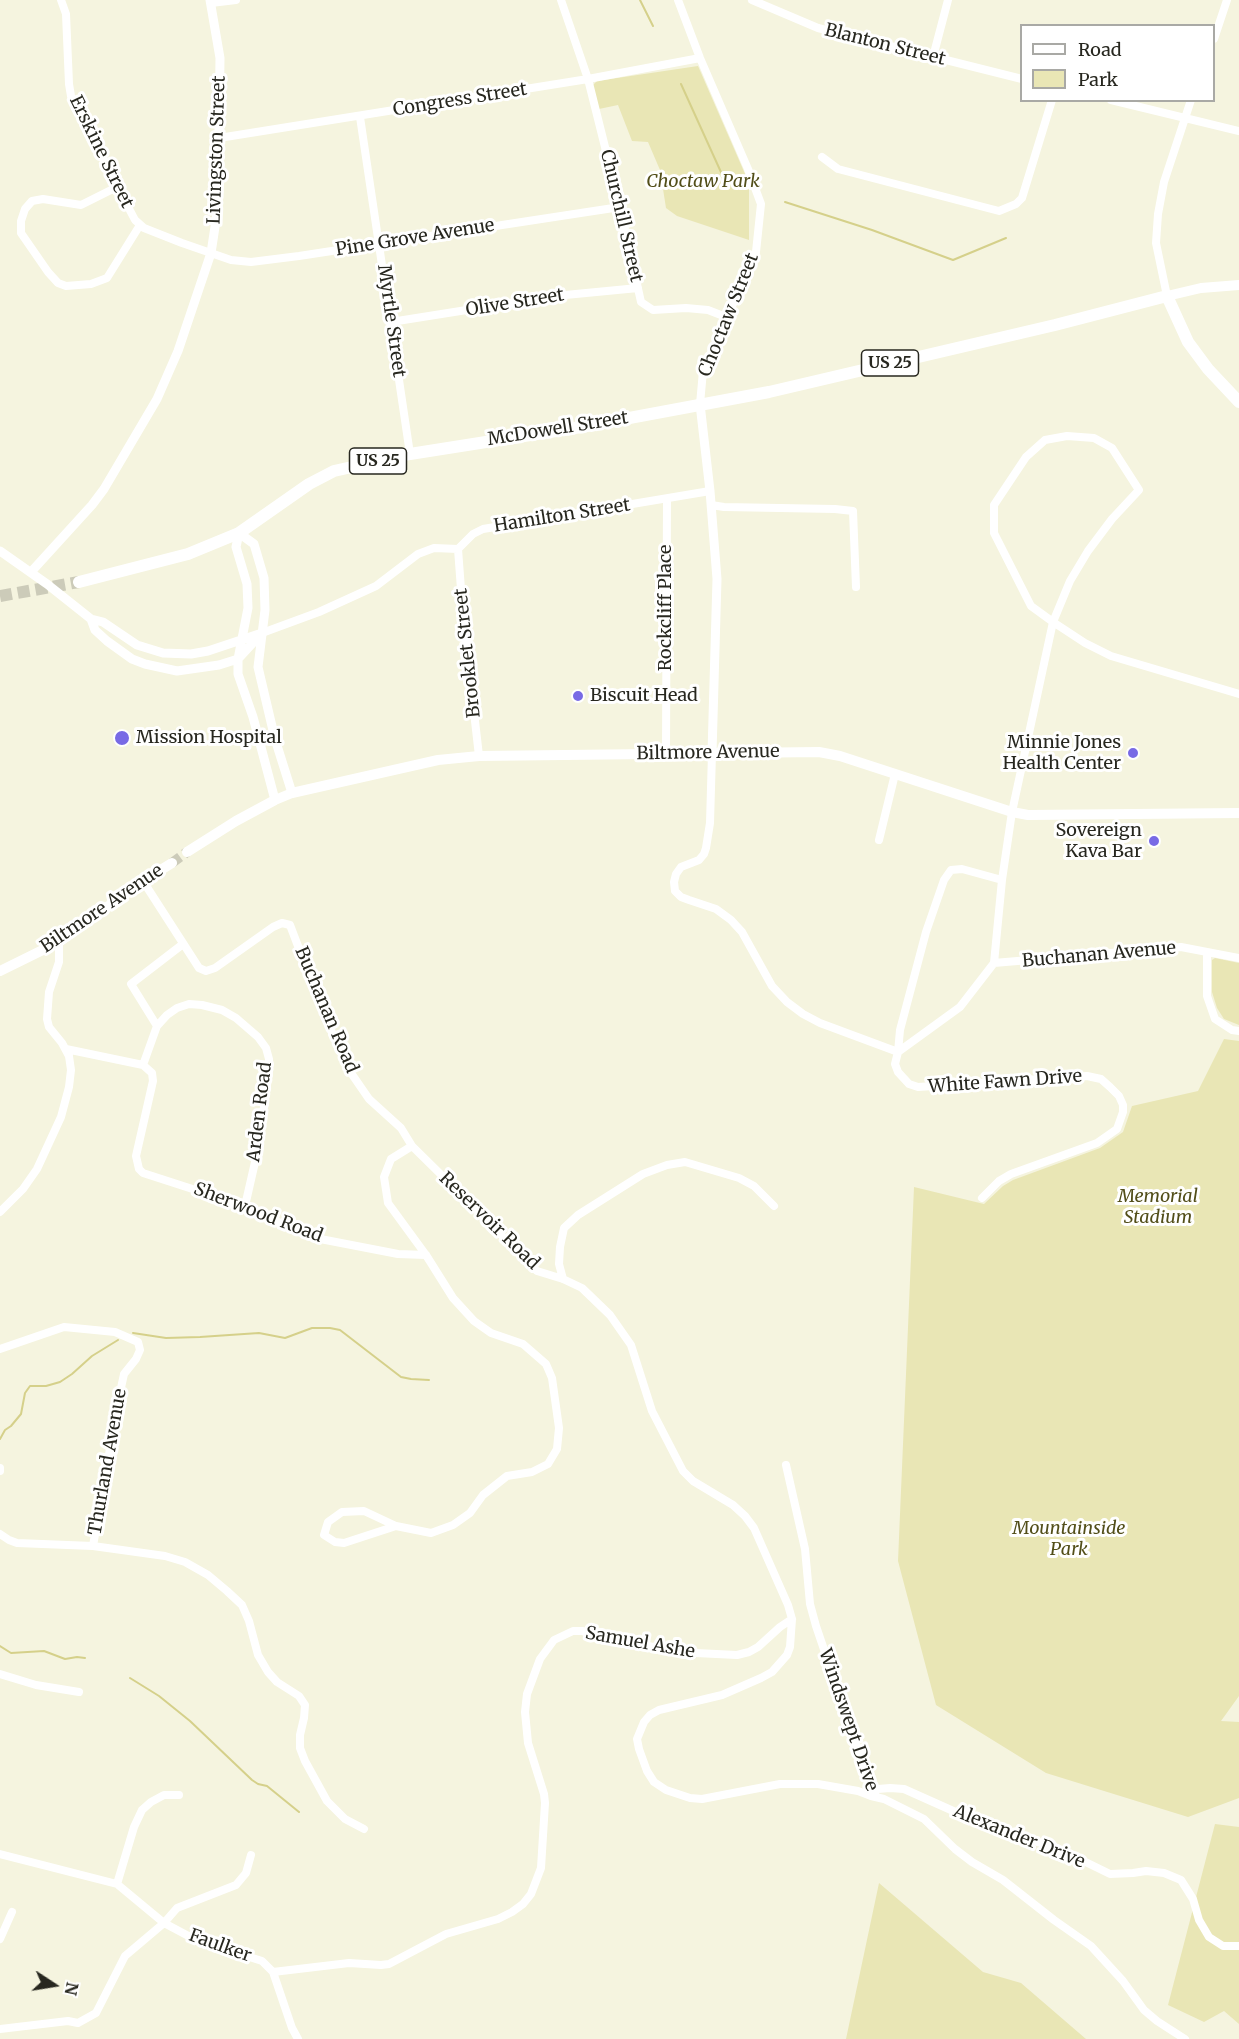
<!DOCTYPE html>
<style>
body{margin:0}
#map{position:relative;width:1239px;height:2039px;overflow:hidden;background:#f5f4df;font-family:Merriweather,serif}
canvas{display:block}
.legend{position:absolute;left:1020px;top:24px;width:195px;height:78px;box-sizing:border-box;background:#fff;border:2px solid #a9a9a5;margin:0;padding:8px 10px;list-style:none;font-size:18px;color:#27271f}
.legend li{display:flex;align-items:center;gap:12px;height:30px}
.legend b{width:30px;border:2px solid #a9a9a5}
.north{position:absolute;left:24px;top:1955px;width:60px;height:60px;-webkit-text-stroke:4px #fff;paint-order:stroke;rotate:102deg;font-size:16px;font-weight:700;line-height:24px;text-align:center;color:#27271f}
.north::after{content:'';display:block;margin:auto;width:21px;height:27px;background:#27271f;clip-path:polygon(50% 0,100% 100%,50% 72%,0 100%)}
</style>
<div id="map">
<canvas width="1239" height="2039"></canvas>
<ul class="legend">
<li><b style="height:8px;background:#fff"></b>Road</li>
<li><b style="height:16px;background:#e9e6b5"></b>Park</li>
</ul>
<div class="north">N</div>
</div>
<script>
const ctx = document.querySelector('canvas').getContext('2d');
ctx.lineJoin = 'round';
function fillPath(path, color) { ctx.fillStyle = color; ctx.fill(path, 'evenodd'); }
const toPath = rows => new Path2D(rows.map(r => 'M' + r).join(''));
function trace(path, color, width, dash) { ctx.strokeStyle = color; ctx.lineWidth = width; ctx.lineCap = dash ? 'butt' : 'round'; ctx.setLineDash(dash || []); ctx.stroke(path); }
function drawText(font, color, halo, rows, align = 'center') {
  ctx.font = font + ' Merriweather,serif'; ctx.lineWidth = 6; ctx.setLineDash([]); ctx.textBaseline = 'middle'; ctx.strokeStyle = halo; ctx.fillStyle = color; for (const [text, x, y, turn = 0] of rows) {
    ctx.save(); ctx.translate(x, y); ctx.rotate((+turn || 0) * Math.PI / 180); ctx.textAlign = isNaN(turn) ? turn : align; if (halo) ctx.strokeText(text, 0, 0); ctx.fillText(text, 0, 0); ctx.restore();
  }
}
const green = toPath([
 [698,66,749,183,749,240,677,216,666,208,660,170,648,142,632,141,618,105,599,109,593,85,597,81],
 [1215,958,1239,963,1239,1025,1224,1019,1217,1008,1212,992,1212,960],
 [1224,1039,1239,1041,1239,1696,1221,1721,1239,1722,1239,1798,1188,1817,1046,1773,936,1705,898,1561,914,1187,984,1204,1003,1186,1013,1180,1100,1148,1123,1132,1132,1106,1198,1091],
 [1215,1824,1239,1827,1239,2024,1224,2011,1204,2022,1168,2005],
 [879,1883,983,1972,1021,1983,1086,2039,846,2039]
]);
const stream = toPath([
 [640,0,653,26],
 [681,84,725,181,733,183],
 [785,202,872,230,953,260,1006,238],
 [133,1333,166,1338,200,1337,259,1333,285,1338,312,1328,330,1328,340,1330,401,1377,411,1379,429,1380],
 [0,1439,5,1430,11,1426,21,1414,25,1393,30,1386,46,1386,60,1382,72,1374,92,1356,118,1340],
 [0,1646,11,1653,44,1651,65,1659,77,1657,85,1658],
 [130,1678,159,1696,190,1721,252,1780,258,1784,267,1786,299,1812]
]);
const secondaryTunnel = toPath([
 [172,863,187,852]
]);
const primaryTunnel = toPath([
 [0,596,79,582]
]);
const minor = toPath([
 [61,0,66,14,69,84,71,96,82,119,135,220,144,228,182,243,231,260,251,262,299,256,620,207],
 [561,0,588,79,620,207,641,302,653,310,686,308,708,310,726,317],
 [678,0,700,58,748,169,761,204,756,252,703,371,700,404],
 [752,0,818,28,1022,79],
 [211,3,236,0],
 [1214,39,1227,0],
 [933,57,948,0],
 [1111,100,1239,131],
 [360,117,410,454],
 [219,138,588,79,700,58],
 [822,157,838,169,999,211,1016,204,1022,198,1052,100],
 [117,187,81,205,43,199,32,201,25,209,21,221,21,233,48,272,58,283,66,286,91,284,107,278,140,225],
 [1167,296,1156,243,1158,214,1164,182,1191,100],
 [391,322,555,296,638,288],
 [711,505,724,507,835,509,853,511,856,587],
 [458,549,463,616,479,756],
 [262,633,319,612,376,586,418,554,434,548,458,549,473,534,483,529,710,491],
 [666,753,667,500],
 [712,753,710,823,706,848,704,854,699,860,681,867,676,874,674,882,675,891,681,897,689,900,716,909,731,920,742,932,772,986,787,1002,803,1014,820,1023,898,1052,900,1030,926,932,944,880,951,870,962,869,1002,880],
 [879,840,895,774],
 [143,881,199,968,206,971,215,968,273,927,282,923,290,925,325,1017,349,1070,369,1099,401,1128,412,1146,481,1214,531,1266,537,1271,563,1279,582,1288,610,1315,631,1345,652,1411,683,1471,693,1481,733,1505,745,1516,754,1528,788,1605,792,1619,790,1647,787,1655,772,1672,761,1678,722,1695,659,1710,650,1715,644,1722,637,1739,639,1749,647,1771,654,1782,666,1790,690,1798,702,1799,780,1784,818,1784,858,1791,871,1796,878,1789,890,1788,904,1789,998,1831,1055,1847,1110,1874,1133,1873,1146,1871,1164,1873,1181,1880,1193,1899,1199,1920,1209,1937,1223,1946,1239,1946],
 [1207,952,1207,996,1215,1019,1232,1030,1239,1031],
 [994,963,1181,947,1239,958],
 [157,1026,131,984,183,944],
 [66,1049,143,1065,152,1073,153,1081,136,1156,139,1169,143,1173,245,1206,310,1237,398,1254,426,1255],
 [143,1065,157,1026,167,1015,177,1008,189,1004,202,1005,222,1010,236,1018,258,1037,266,1048,269,1059,269,1071,258,1149,245,1206],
 [982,1198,999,1181,1011,1174,1097,1143,1117,1129,1123,1112,1123,1105,1119,1096,1110,1087,1101,1079,1087,1076,918,1087,909,1084,898,1072,895,1064,898,1052,960,1007,994,963,1002,880,1012,812,1053,622,1070,581,1088,551,1112,519,1139,490,1112,448,1094,438,1067,436,1045,440,1026,457,994,505,994,533,1031,606,1053,622,1085,643,1111,656,1239,694],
 [0,1212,23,1189,37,1169,61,1117,69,1087,71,1070,69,1056,62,1043,49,1027,47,1019,49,992,59,962,59,942],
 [563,1279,559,1264,560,1247,564,1228,578,1215,643,1174,667,1165,685,1162,739,1178,754,1186,774,1206],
 [0,1349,64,1327,115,1332,138,1342,140,1350,136,1359,124,1374,119,1397,93,1546],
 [786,1465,805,1549,810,1604,816,1626,864,1767,873,1787,871,1796,884,1799,924,1819,955,1849,972,1862,1003,1880,1054,1920,1091,1946,1123,1981,1144,2010,1157,2021,1185,2039],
 [0,1468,0,1471],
 [396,1526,344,1543,335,1542,324,1535,328,1522,342,1512,364,1511,396,1526,431,1533,453,1525,470,1513,483,1495,507,1476,532,1472,548,1464,557,1449,559,1428,552,1378,546,1364,523,1344,491,1333,474,1321,453,1298,426,1255,388,1203,384,1177,391,1159,412,1146],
 [0,1534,9,1540,17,1543,93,1546,165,1556,185,1562,208,1575,227,1591,242,1605,249,1621,258,1655,268,1672,277,1682,299,1696,305,1705,304,1718,300,1735,300,1748,305,1761,327,1801,345,1819,364,1829],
 [0,1674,36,1685,79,1692],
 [0,1854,117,1884,164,1923,196,1940,262,1961,273,1972,292,2028,298,2039],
 [117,1884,134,1827,142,1810,151,1802,164,1795,179,1795],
 [0,1939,12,1912],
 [273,1972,349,1963,381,1965,389,1964,446,1934,498,1919,512,1912,523,1904,531,1894,541,1868,545,1803,544,1794,528,1743,525,1712,527,1694,540,1659,554,1640,573,1631,582,1631,675,1652,737,1655,749,1652,758,1647,780,1627,792,1619],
 [0,2029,68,2021,78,2023,96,2013,125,1956,164,1923,177,1908,236,1885,246,1873,251,1855]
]);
const tertiary = toPath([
 [700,404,710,491,717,579,712,753],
 [0,551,47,584,91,619,103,622,137,645,163,653,191,654,208,651,262,633],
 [31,572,92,505,104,489,157,399,178,351,211,253,218,207,220,58,210,0],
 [91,619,95,630,107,641,132,659,145,664,177,671,219,665,238,659,261,634],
 [275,800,253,717,238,674,238,659,248,608,247,584,236,547,239,533,254,544,264,578,265,610,258,667,275,739,292,793]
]);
const secondary = toPath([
 [1167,296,1201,288,1239,285],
 [187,852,236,821,275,800,292,793,438,760,479,756,819,752,840,756,1012,812,1028,815,1239,813],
 [0,971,59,942,143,881,172,863]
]);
const primary = toPath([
 [79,582,188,554,239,533,309,484,334,471,410,454,581,427,769,392,1055,325,1167,296,1188,342,1208,369,1239,402]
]);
const markers = [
 [578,696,6,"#786ae5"],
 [122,738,8,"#786ae5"],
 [1133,753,6,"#786ae5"],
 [1154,841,6,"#786ae5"]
];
const shields = [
 [890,363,57],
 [378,461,57]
];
const shieldNames = [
 ["US 25",890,363],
 ["US 25",378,461]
];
const streetNames = [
 ["Blanton Street",885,45,14],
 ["Congress Street",460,100,-9],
 ["Livingston Street",217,150,-88],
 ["Erskine Street",101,152,64],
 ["Churchill Street",621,216,77],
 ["Pine Grove Avenue",415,238,-9],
 ["Olive Street",515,303,-9],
 ["Choctaw Street",729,315,-68],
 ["Myrtle Street",391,321,82],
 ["McDowell Street",558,429,-9],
 ["Hamilton Street",562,516,-9],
 ["Rockcliff Place",666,608,-90],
 ["Brooklet Street",468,653,-96],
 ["Biltmore Avenue",708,753,-1],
 ["Biltmore Avenue",102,909,-34],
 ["Buchanan Avenue",1099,955,-5],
 ["Buchanan Road",326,1010,67],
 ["White Fawn Drive",1005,1082,-4],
 ["Arden Road",260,1112,-83],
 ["Sherwood Road",258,1213,21],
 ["Reservoir Road",489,1221,44],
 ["Thurland Avenue",108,1462,-80],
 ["Samuel Ashe",640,1643,10],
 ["Windswept Drive",848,1720,71],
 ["Alexander Drive",1019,1837,22],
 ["Faulker",220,1946,20]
];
const parkNames = [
 ["Choctaw Park",703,182],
 ["Memorial",1158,1197],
 ["Stadium",1158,1218],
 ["Mountainside",1069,1529],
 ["Park",1069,1550]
];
const poiNames = [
 ["Biscuit Head",590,696],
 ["Mission Hospital",136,738],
 ["Minnie Jones",1121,743,"right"],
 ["Health Center",1121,764,"right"],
 ["Sovereign",1142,831,"right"],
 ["Kava Bar",1142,852,"right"]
];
fillPath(green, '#e9e6b5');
trace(stream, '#d5d08a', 2);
trace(secondaryTunnel, '#cccbb9', 10, [10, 5]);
trace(primaryTunnel, '#cccbb9', 12, [12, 6]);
trace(minor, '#fff', 8);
trace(tertiary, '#fff', 9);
trace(secondary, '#fff', 10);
trace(primary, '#fff', 12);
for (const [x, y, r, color] of markers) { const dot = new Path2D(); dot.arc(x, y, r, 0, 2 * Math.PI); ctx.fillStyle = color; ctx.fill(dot); trace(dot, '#fff', 2); }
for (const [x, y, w] of shields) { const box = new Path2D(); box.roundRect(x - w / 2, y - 13, w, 26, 4.5); ctx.fillStyle = '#fff'; ctx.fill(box); trace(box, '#27271f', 1.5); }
drawText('bold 16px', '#27271f', null, shieldNames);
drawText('18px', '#27271f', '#fff', streetNames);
drawText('italic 18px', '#524e19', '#fff', parkNames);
drawText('18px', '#27271f', '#fff', poiNames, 'left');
</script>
